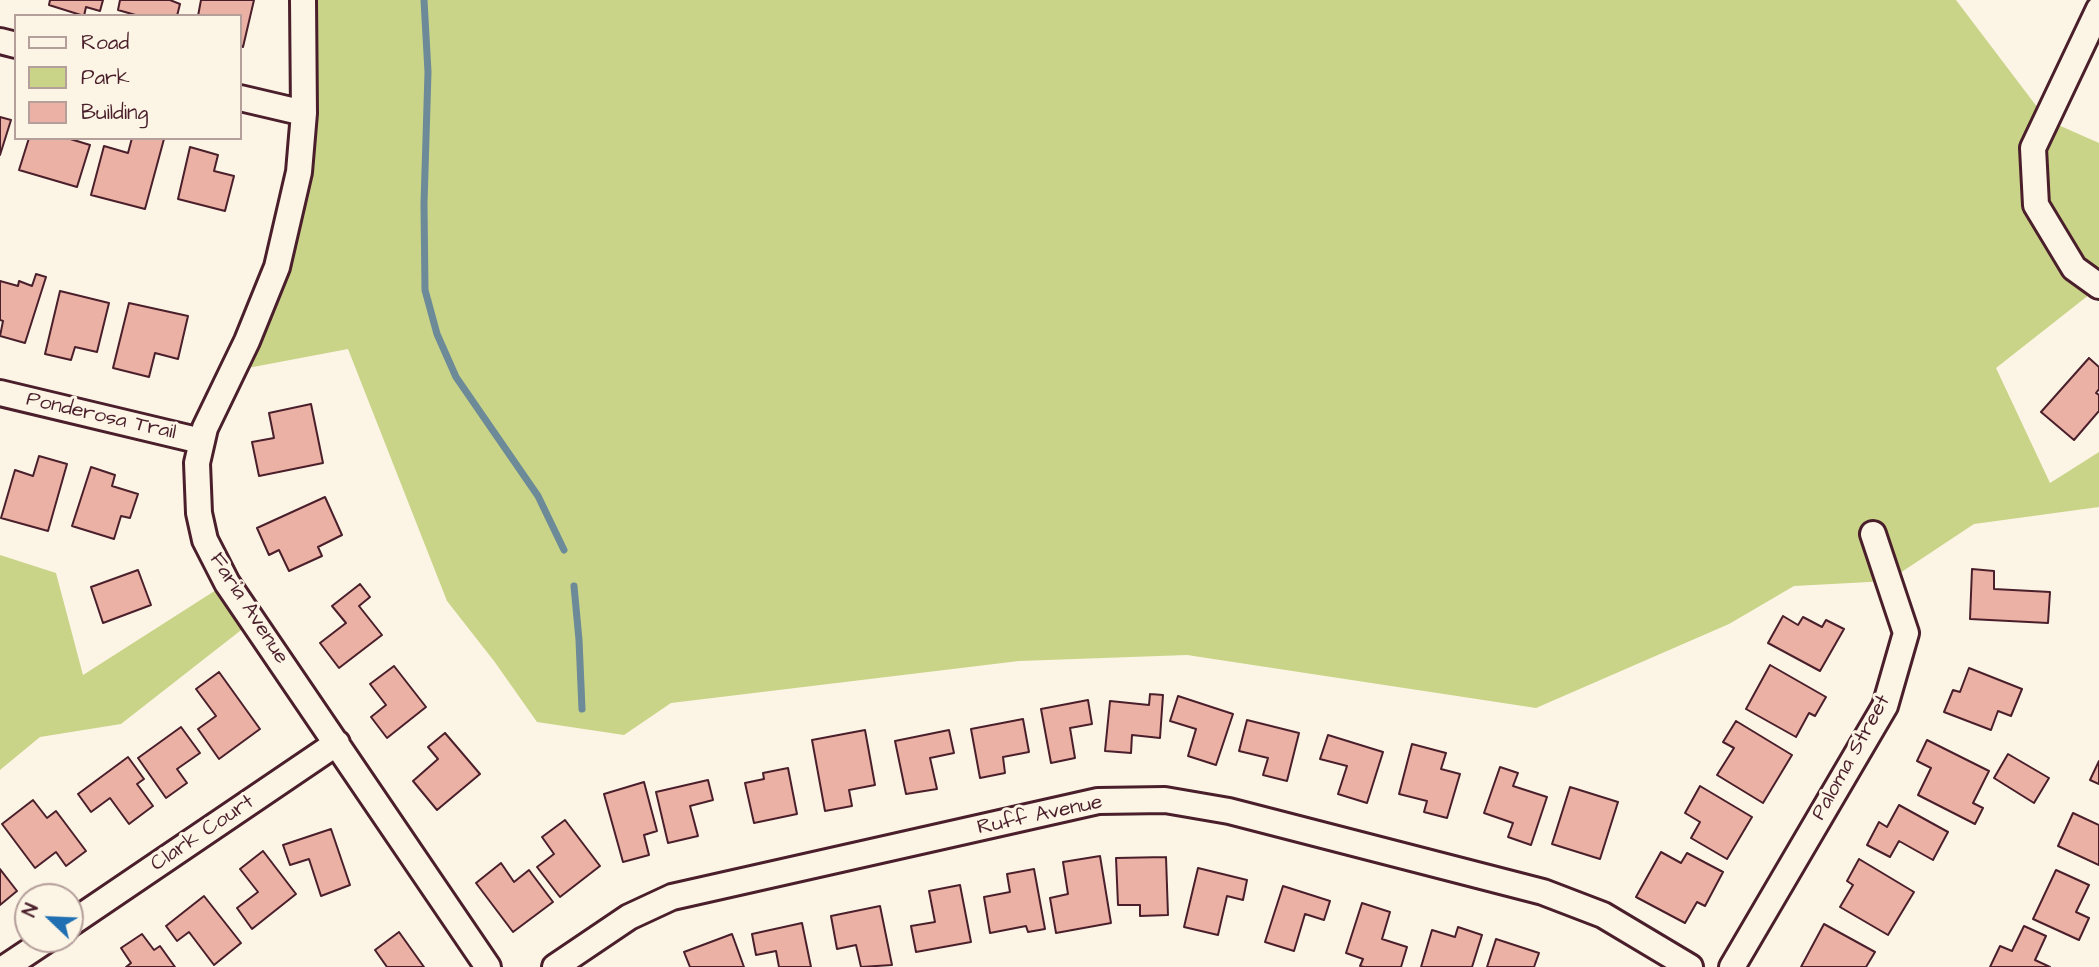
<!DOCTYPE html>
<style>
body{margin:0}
#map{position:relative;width:2099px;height:967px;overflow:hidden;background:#fcf5e5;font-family:"Architects Daughter",sans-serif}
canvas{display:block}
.legend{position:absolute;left:14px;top:14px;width:228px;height:126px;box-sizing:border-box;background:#fcf5e5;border:2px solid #b59f9b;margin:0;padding:9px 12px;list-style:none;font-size:21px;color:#4a1f2b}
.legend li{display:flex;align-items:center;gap:14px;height:35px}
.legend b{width:35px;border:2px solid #b59f9b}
.north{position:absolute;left:14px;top:883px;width:70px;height:70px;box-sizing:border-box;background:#fcf5e5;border:2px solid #b59f9b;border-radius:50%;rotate:293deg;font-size:19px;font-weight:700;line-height:28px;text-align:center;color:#4a1f2b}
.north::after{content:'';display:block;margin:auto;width:24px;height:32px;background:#1f6fb2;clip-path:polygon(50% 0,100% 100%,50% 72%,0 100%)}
</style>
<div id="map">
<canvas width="2099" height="967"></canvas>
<ul class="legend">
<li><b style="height:9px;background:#fcf5e5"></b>Road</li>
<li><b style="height:19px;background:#c9d488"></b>Park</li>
<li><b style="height:19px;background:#eab1a4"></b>Building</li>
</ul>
<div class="north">N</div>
</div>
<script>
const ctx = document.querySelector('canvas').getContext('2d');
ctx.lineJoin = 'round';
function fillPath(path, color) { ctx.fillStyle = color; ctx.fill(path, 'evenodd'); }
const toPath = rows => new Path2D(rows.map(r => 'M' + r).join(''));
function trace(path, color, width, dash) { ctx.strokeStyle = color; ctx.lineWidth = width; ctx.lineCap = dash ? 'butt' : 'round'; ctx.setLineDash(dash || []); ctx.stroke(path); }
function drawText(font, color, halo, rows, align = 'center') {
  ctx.font = font + ' "Architects Daughter",sans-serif'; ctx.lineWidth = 6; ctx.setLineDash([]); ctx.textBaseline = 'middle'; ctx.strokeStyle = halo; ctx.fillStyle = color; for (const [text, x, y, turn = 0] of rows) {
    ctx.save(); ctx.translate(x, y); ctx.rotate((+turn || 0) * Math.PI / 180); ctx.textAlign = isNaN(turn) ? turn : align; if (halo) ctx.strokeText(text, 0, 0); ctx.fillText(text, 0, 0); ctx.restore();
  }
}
const green = toPath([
 [303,0,1956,0,2047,120,2099,143,2099,287,1996,368,2050,483,2099,452,2099,507,1974,524,1888,581,1794,586,1729,624,1536,708,1187,655,1019,661,671,703,624,735,537,722,494,661,447,601,348,349,232,371,298,172],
 [0,555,56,573,83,675,227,583,254,620,121,724,40,737,0,770]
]);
const stream = toPath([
 [424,0,428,72,424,204,425,290,437,334,456,377,538,496,564,550],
 [574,586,579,640,582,709]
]);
const building = toPath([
 [50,0,103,0,100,11,86,7,84,16,49,5,50,0],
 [120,0,170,0,180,4,177,16,139,16,118,10,120,0],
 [201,0,254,0,243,47,240,46,240,16,198,16,201,0],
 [0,117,11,120,0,155,0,117],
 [29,138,67,138,90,145,77,187,19,170,29,138],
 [132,138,164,139,145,209,91,195,104,146,128,153,132,138],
 [190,147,218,155,214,171,234,176,225,211,178,199,190,147],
 [36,274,46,277,25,343,0,336,3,321,0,320,0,281,18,286,19,281,32,286,36,274],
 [60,291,109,303,97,352,75,347,71,360,45,354,60,291],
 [129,303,188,316,178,359,155,353,149,377,113,368,129,303],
 [2089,358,2099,367,2099,389,2096,393,2099,395,2099,411,2074,440,2041,412,2089,358],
 [311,404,323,463,259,476,252,442,274,438,269,413,311,404],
 [39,456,67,464,48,531,1,518,15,470,33,476,39,456],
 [91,467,115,475,112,486,138,494,130,518,121,516,114,539,72,526,91,467],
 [325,497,342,535,318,547,322,556,289,571,279,550,269,555,257,528,325,497],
 [1972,569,1994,571,1994,589,2050,592,2048,623,1970,619,1972,569],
 [138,570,151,605,103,623,91,587,138,570],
 [360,584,370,597,359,606,382,635,339,668,320,643,346,623,332,606,360,584],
 [1783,616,1798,625,1803,617,1822,627,1826,620,1844,629,1820,671,1768,643,1783,616],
 [1770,665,1826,697,1815,716,1809,713,1796,737,1746,709,1770,665],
 [394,666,426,707,387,738,371,717,386,705,370,684,394,666],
 [1969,668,2022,689,2011,716,1998,711,1991,730,1944,712,1953,690,1960,692,1969,668],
 [219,672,260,729,219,759,198,729,216,716,196,689,219,672],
 [1150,694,1163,695,1160,738,1132,735,1131,753,1105,751,1110,701,1149,705,1150,694],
 [1178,696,1233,714,1216,765,1188,756,1196,729,1170,721,1178,696],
 [1088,700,1092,724,1070,728,1075,758,1051,763,1041,709,1088,700],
 [1023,719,1029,752,1003,757,1005,773,980,778,971,729,1023,719],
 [1247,720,1299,733,1287,781,1263,775,1268,758,1239,751,1247,720],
 [1736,721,1792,755,1763,803,1717,775,1734,748,1723,742,1736,721],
 [181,727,200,753,177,769,187,783,166,798,138,758,181,727],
 [865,730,875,785,849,790,852,806,825,811,812,740,865,730],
 [949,730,954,753,930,758,937,789,906,794,895,741,949,730],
 [445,733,480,774,437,810,413,781,438,759,428,747,445,733],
 [1328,735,1383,752,1367,803,1338,794,1347,766,1320,759,1328,735],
 [1927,740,1989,771,1973,803,1983,808,1975,824,1918,795,1931,768,1917,761,1927,740],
 [1412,744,1446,753,1441,769,1460,774,1447,818,1424,812,1427,801,1399,794,1412,744],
 [2008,754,2049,778,2034,803,1994,778,2008,754],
 [128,757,144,779,137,784,153,806,129,824,110,798,91,812,78,794,128,757],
 [2099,761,2099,784,2090,780,2099,761],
 [1500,767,1518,773,1513,786,1547,797,1531,845,1508,837,1513,823,1484,813,1500,767],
 [788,768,797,814,754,823,745,783,764,779,763,773,788,768],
 [708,780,713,800,690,806,698,836,668,843,656,792,708,780],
 [644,782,657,831,644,835,649,855,623,862,604,794,644,782],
 [1700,786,1752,817,1727,859,1691,838,1700,822,1685,813,1700,786],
 [1570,787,1618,802,1600,859,1552,844,1570,787],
 [33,800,47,818,56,811,86,851,66,866,56,852,35,868,2,824,33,800],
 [1899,805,1948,832,1933,860,1899,841,1890,857,1867,845,1879,822,1887,827,1899,805],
 [2073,813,2099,825,2099,865,2058,846,2073,813],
 [565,820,600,866,560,897,537,867,554,854,542,837,565,820],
 [331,829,350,885,321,896,309,859,290,865,283,845,331,829],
 [263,851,296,894,252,929,237,908,258,892,240,869,263,851],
 [1661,852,1681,863,1687,853,1723,872,1705,906,1697,902,1685,923,1636,897,1661,852],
 [1100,856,1111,923,1056,933,1050,898,1068,894,1063,862,1100,856],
 [1166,857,1168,915,1140,916,1140,905,1118,905,1116,858,1166,857],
 [1859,859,1914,892,1888,935,1840,907,1853,885,1847,881,1859,859],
 [501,863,514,882,529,870,553,902,513,932,476,883,501,863],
 [1198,868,1247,880,1243,900,1227,896,1218,935,1184,927,1198,868],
 [0,869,17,891,0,905,0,869],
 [1034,869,1045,929,1028,932,1026,926,990,933,984,897,1010,892,1007,874,1034,869],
 [2056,870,2089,885,2076,912,2089,918,2079,940,2033,919,2056,870],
 [960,885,971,942,916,952,911,926,935,922,929,891,960,885],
 [1283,886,1330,901,1324,920,1305,914,1294,951,1265,942,1283,886],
 [204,896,241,943,214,965,189,932,177,941,166,926,204,896],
 [1362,903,1390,912,1382,939,1407,947,1401,967,1364,967,1360,966,1363,959,1346,953,1362,903],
 [880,906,892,965,861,967,856,945,837,949,831,916,880,906],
 [802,923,811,967,779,967,776,951,756,955,752,934,802,923],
 [1824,924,1875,952,1866,967,1801,967,1824,924],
 [2024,926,2046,936,2035,960,2050,967,1990,967,2000,946,2012,951,2024,926],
 [1458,927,1482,935,1472,967,1421,967,1432,930,1455,937,1458,927],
 [399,932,424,967,387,967,375,950,399,932],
 [142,934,154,950,160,946,175,967,126,967,131,963,121,948,142,934],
 [732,934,744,967,690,967,684,952,732,934],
 [1496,939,1539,953,1534,967,1487,967,1496,939]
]);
const street = toPath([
 [303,0,304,113,299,172,277,267,247,341,205,428,197,463,199,513,205,540,227,583,488,967],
 [2099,9,2033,148,2036,205,2074,268,2099,286],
 [0,41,16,45],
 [240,98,304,113],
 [0,393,201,441],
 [70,924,337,743],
 [6,967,48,939],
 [555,967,629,917,672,897,1098,801,1165,800,1229,811,1543,892,1603,915,1690,967],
 [1732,967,1885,706,1906,633,1873,534]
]);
const streetNames = [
 ["Ponderosa Trail",101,417,13],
 ["Faria Avenue",248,609,57],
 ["Paloma Street",1852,758,-61],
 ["Ruff Avenue",1040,816,-12],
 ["Clark Court",203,834,-34]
];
fillPath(green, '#c9d488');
trace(stream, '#6c8a98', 7);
fillPath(building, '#eab1a4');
trace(building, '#4a1f2b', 2);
trace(street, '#4a1f2b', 30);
trace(street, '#fcf5e5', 24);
drawText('21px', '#4a1f2b', '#fcf5e5', streetNames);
</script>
